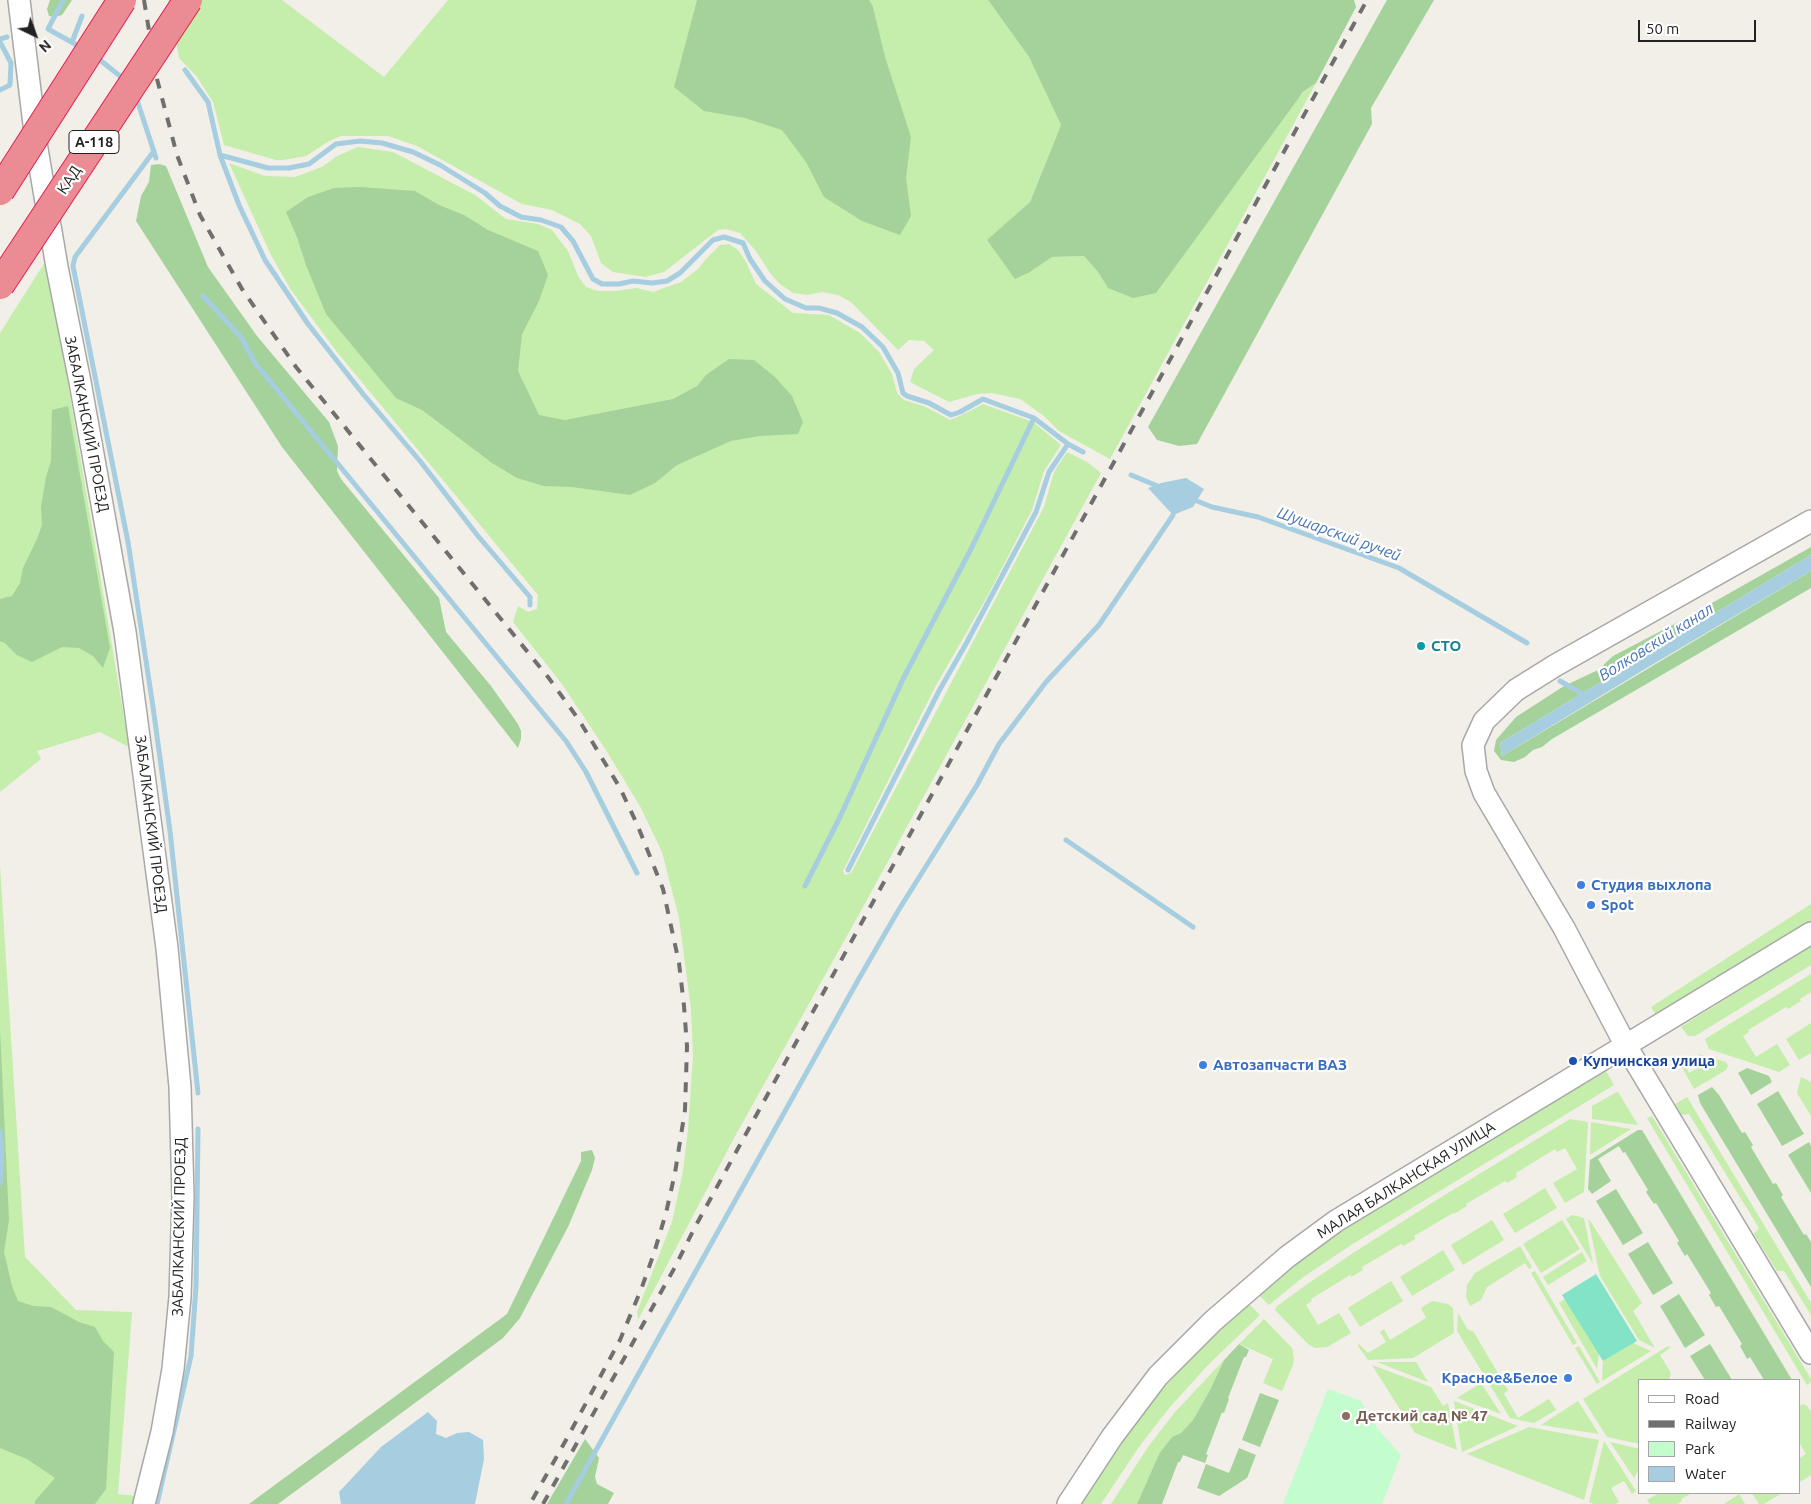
<!DOCTYPE html>
<meta charset="utf-8">
<style>
body{margin:0}
#map{position:relative;width:1811px;height:1504px;overflow:hidden;background:#f1efe7;font-family:Ubuntu,sans-serif}
canvas{display:block}
.legend{position:absolute;left:1638px;top:1379px;width:162px;height:115px;box-sizing:border-box;background:#fff;border:1px solid #a6a6a6;margin:0;padding:6px 9px;list-style:none;font-size:15px;color:#212121}
.legend li{display:flex;align-items:center;gap:10px;height:25px}
.legend b{width:25px;border:1px solid #a6a6a6}
.north{position:absolute;left:10px;top:10px;width:50px;height:50px;-webkit-text-stroke:4px #fff;paint-order:stroke;rotate:138deg;font-size:14px;font-weight:700;line-height:20px;text-align:center;color:#212121}
.north::after{content:'';display:block;margin:auto;width:18px;height:22px;background:#212121;clip-path:polygon(50% 0,100% 100%,50% 72%,0 100%)}
.scale{position:absolute;left:1638px;top:20px;width:118px;height:22px;box-sizing:border-box;border:2px solid #212121;border-top:0;padding-left:6px;font-size:15px;line-height:18px;white-space:nowrap;color:#212121;-webkit-text-stroke:4px #fff;paint-order:stroke}
</style>
<div id="map">
<canvas width="1811" height="1504"></canvas>
<ul class="legend">
<li><b style="height:6px;background:#fff"></b>Road</li>
<li><b style="height:6px;background:#6f6f6f"></b>Railway</li>
<li><b style="height:14px;background:#c3fccd"></b>Park</li>
<li><b style="height:14px;background:#a6cde0"></b>Water</li>
</ul>
<div class="north">N</div>
<div class="scale">50 m</div>
</div>
<script>
const ctx = document.querySelector('canvas').getContext('2d');
ctx.lineJoin = 'round';
function fillPath(path, color) { ctx.fillStyle = color; ctx.fill(path, 'evenodd'); }
const toPath = rows => new Path2D(rows.map(r => 'M' + r).join(''));
function trace(path, color, width, dash) { ctx.strokeStyle = color; ctx.lineWidth = width; ctx.lineCap = dash ? 'butt' : 'round'; ctx.setLineDash(dash || []); ctx.stroke(path); }
function drawText(font, color, halo, rows, align = 'center') {
  ctx.font = font + ' Ubuntu,sans-serif'; ctx.lineWidth = 4.5; ctx.setLineDash([]); ctx.textBaseline = 'middle'; ctx.strokeStyle = halo; ctx.fillStyle = color; for (const [text, x, y, turn = 0] of rows) {
    ctx.save(); ctx.translate(x, y); ctx.rotate((+turn || 0) * Math.PI / 180); ctx.textAlign = isNaN(turn) ? turn : align; if (halo) ctx.strokeText(text, 0, 0); ctx.fillText(text, 0, 0); ctx.restore();
  }
}
const grass = toPath([
 [168,0,282,0,384,77,448,0,988,0,1029,57,1061,125,1030,202,987,241,1030,272,1052,257,1084,256,1098,272,1108,288,1304,92,1316,83,1110,459,1059,431,1044,416,1020,399,992,393,977,394,949,402,910,382,914,369,934,350,924,341,909,340,898,350,851,302,838,295,822,292,808,295,793,293,780,284,770,273,756,251,740,233,726,229,718,230,664,272,645,277,613,272,601,263,591,236,580,224,552,210,522,204,417,146,388,136,340,136,326,143,306,156,283,160,276,160,224,145,213,102,197,77,179,58],
 [358,147,393,152,475,195,506,219,538,224,552,230,568,251,578,276,586,287,598,291,616,291,637,288,653,292,681,282,698,269,706,259,720,245,729,244,738,250,746,262,756,284,793,313,829,315,860,333,879,352,892,374,897,393,904,400,926,407,950,420,962,415,983,404,1033,422,1061,445,1044,471,1032,510,988,595,935,687,843,871,845,875,851,873,1044,507,1054,472,1067,452,1087,462,1101,473,858,916,734,1138,638,1320,637,1312,672,1222,683,1171,688,1130,693,1056,691,1009,679,918,662,852,641,808,606,750,562,684,513,622,518,606,528,612,537,609,538,595,337,352,291,290,271,255,229,163,265,176,295,177,322,167,337,156],
 [47,259,129,747,100,732,37,751,41,759,0,792,0,333],
 [0,866,25,1257,76,1310,132,1312,118,1494,136,1496,133,1504,0,1504],
 [1811,904,1811,921,1656,1015,1651,1007],
 [1811,946,1811,965,1695,1036,1688,1036,1681,1027],
 [1811,974,1811,992,1800,999,1801,1001,1788,1009,1786,1007,1748,1030,1749,1032,1743,1036,1756,1057,1777,1044,1790,1065,1779,1072,1709,1049,1705,1039],
 [1811,1023,1811,1053,1799,1060,1786,1039],
 [1698,1054,1726,1062,1728,1066,1726,1070,1694,1089,1682,1067,1685,1065,1689,1073,1704,1065],
 [1606,1071,1614,1085,1351,1245,1302,1278,1269,1305,1259,1295,1293,1266,1342,1230],
 [1801,1077,1811,1082,1811,1116,1797,1093],
 [1617,1092,1618,1092,1638,1125,1592,1119,1592,1106],
 [1687,1097,1811,1303,1811,1315,1784,1271,1777,1271,1754,1234,1759,1228,1689,1114,1681,1115,1675,1104],
 [1652,1116,1811,1379,1811,1382,1807,1385,1647,1118],
 [1570,1119,1588,1122,1584,1192,1565,1203,1553,1183,1577,1169,1565,1148,1557,1152,1555,1149,1516,1173,1517,1177,1507,1183,1505,1181,1466,1204,1467,1206,1454,1214,1453,1213,1414,1236,1415,1239,1403,1246,1401,1244,1362,1267,1363,1270,1351,1277,1350,1275,1311,1299,1312,1301,1306,1305,1318,1325,1339,1313,1351,1333,1327,1347,1315,1348,1308,1344,1275,1310,1277,1306,1306,1285,1356,1251,1443,1196],
 [1591,1122,1631,1129,1590,1155],
 [1545,1188,1557,1208,1515,1233,1503,1214],
 [1572,1215,1584,1218,1593,1264,1566,1219],
 [1588,1219,1591,1222,1642,1303,1633,1311,1655,1348,1639,1340,1600,1276],
 [1492,1220,1504,1240,1463,1265,1451,1245],
 [1562,1220,1580,1249,1541,1273,1523,1244],
 [1520,1246,1532,1267,1529,1269,1525,1263,1487,1287,1481,1300,1470,1306,1466,1297,1467,1285,1475,1273],
 [1443,1250,1455,1270,1412,1296,1400,1277],
 [1582,1252,1587,1261,1548,1285,1543,1277],
 [1535,1271,1577,1343,1573,1345,1531,1273],
 [1391,1281,1403,1301,1360,1327,1348,1308],
 [1565,1299,1599,1354,1597,1369,1559,1303],
 [1432,1301,1448,1304,1453,1308,1454,1333,1413,1358,1368,1360,1358,1346,1359,1344,1368,1353,1386,1342,1380,1332,1384,1329,1390,1340,1426,1318,1421,1308],
 [1249,1304,1260,1315,1208,1365,1170,1407,1141,1444,1101,1504,1082,1504,1121,1443,1145,1409,1192,1357],
 [1458,1313,1468,1330,1473,1331,1508,1390,1504,1394,1518,1418,1549,1399,1556,1410,1534,1423,1510,1418,1457,1331],
 [1264,1319,1292,1348,1294,1359,1293,1365,1282,1391,1263,1383,1273,1359,1239,1344],
 [1633,1343,1651,1351,1602,1381,1603,1361],
 [1579,1346,1600,1382,1597,1384,1575,1348],
 [1668,1346,1670,1348,1660,1355,1671,1373,1669,1380,1640,1380,1640,1444,1607,1437,1583,1399],
 [1224,1360,1210,1390,1193,1420,1181,1433,1172,1437,1159,1454,1137,1504,1111,1504,1148,1447,1175,1412],
 [1377,1362,1416,1362,1428,1382],
 [1372,1365,1431,1387,1443,1406,1448,1403,1457,1450,1415,1433],
 [1481,1383,1501,1414,1457,1398],
 [1454,1401,1518,1426,1462,1452],
 [1578,1401,1599,1434,1541,1425,1558,1414],
 [1804,1404,1807,1406,1811,1412,1811,1475,1800,1482,1800,1458,1806,1454,1800,1444,1800,1405],
 [1529,1427,1599,1440,1584,1500,1467,1454],
 [1604,1441,1636,1491,1632,1494,1624,1481,1611,1488,1619,1502,1615,1504,1594,1504,1589,1502],
 [1610,1442,1640,1449,1640,1468,1634,1478],
 [1659,1493,1692,1493,1681,1499,1682,1501,1677,1504,1650,1504,1647,1500],
 [1752,1493,1782,1493,1764,1504,1759,1504],
 [1739,1494,1745,1504,1724,1504]
]);
const forest = toPath([
 [50,0,72,0,62,15,54,17,49,16,47,9],
 [697,0,869,0,873,7,885,57,911,137,906,178,911,216,900,235,862,221,824,197,806,162,782,130,745,118,704,111,674,87],
 [988,0,1354,0,1356,7,1316,83,1303,92,1156,293,1133,298,1108,288,1098,272,1084,256,1052,257,1030,272,1015,279,987,240,1030,202,1061,125,1029,57],
 [1387,0,1434,0,1371,108,1372,124,1197,444,1179,446,1157,440,1148,427],
 [159,164,166,166,208,267,257,336,329,422,338,446,337,471,341,479,439,598,446,632,491,686,518,724,521,731,521,739,518,748,282,447,136,221,141,196,149,182,151,165],
 [360,187,415,191,439,205,464,215,488,230,538,251,548,275,539,301,522,334,518,371,539,415,565,420,673,399,697,386,706,375,729,359,754,360,775,377,792,396,803,422,798,434,759,436,731,441,677,465,655,483,630,495,572,487,544,486,517,478,492,463,422,410,396,398,326,314,306,265,297,237,286,212,308,197,334,188],
 [68,406,110,648,103,668,93,656,79,648,62,647,32,662,17,655,5,643,0,641,0,599,12,596,20,583,23,568,37,539,42,525,41,507,46,477,51,461,52,410],
 [1811,547,1811,555,1500,743,1502,756,1811,571,1811,588,1552,739,1542,747,1533,750,1525,757,1514,762,1501,760,1494,751,1496,740,1516,717,1564,686,1598,670,1613,656,1682,620],
 [0,1029,9,1220,4,1252,12,1286,18,1301,33,1306,51,1307,79,1322,95,1327,103,1341,114,1352,106,1489,95,1504,35,1504,35,1501,55,1478,27,1459,0,1448],
 [1747,1068,1769,1076,1772,1082,1751,1095,1738,1073],
 [1712,1087,1719,1095,1742,1133,1745,1132,1753,1145,1751,1147,1773,1184,1776,1183,1783,1195,1781,1197,1804,1235,1806,1234,1811,1242,1811,1287,1700,1103,1698,1095],
 [1778,1091,1804,1134,1782,1146,1757,1104],
 [1638,1130,1642,1130,1792,1380,1764,1380,1750,1357,1747,1359,1740,1346,1742,1344,1719,1306,1716,1307,1709,1295,1711,1293,1687,1254,1685,1256,1677,1243,1679,1241,1656,1203,1654,1204,1646,1192,1648,1190,1625,1152,1623,1153,1619,1146,1598,1159,1611,1181,1592,1194,1588,1189,1590,1160],
 [1809,1142,1811,1146,1811,1193,1788,1155],
 [592,1150,595,1158,592,1170,568,1227,520,1318,503,1338,278,1504,249,1504,507,1314,581,1161,581,1152],
 [1616,1189,1643,1233,1623,1245,1596,1201],
 [1648,1242,1673,1283,1653,1295,1628,1254],
 [1679,1294,1705,1335,1685,1348,1660,1306],
 [1239,1344,1249,1350,1246,1357,1244,1357,1228,1398,1229,1399,1224,1413,1222,1412,1206,1454,1208,1455,1205,1463,1183,1455,1180,1462,1178,1462,1162,1504,1137,1504,1159,1454,1172,1437,1181,1433,1193,1420,1210,1390,1224,1360],
 [1710,1344,1732,1380,1705,1380,1690,1356],
 [1260,1393,1279,1400,1260,1447,1242,1440],
 [585,1439,599,1458,595,1477,597,1484,614,1493,608,1504,547,1504],
 [1239,1448,1256,1455,1247,1478,1219,1496,1197,1488,1206,1464,1229,1473]
]);
const park = toPath([
 [1328,1389,1361,1401,1377,1428,1401,1455,1382,1504,1283,1504]
]);
const pitch = toPath([
 [1596,1274,1637,1341,1603,1361,1562,1295]
]);
const water = toPath([
 [1186,478,1204,489,1193,507,1173,515,1148,488,1161,483],
 [1811,555,1811,571,1645,669,1502,756,1500,743],
 [428,1412,437,1421,436,1434,446,1438,457,1433,469,1432,483,1440,484,1459,475,1504,341,1504,339,1492,381,1447]
]);
const stream = toPath([
 [63,0,48,29,82,48],
 [0,39,7,37],
 [0,42,11,63,10,85,0,90],
 [72,42,82,16],
 [95,56,120,76,124,82],
 [185,70,208,102,220,155,268,168,289,168,309,164,336,144,360,141,382,143,413,152,440,165,485,193,500,206,521,217,541,220,561,227,573,241,593,279,602,284,619,284,633,281,652,283,667,281,680,273,713,240,724,237,743,243,750,259,765,281,785,299,806,308,819,308,837,313,862,327,883,347,898,373,903,393,907,396,929,403,951,415,960,412,983,399,1034,418,1068,444,1083,452],
 [135,98,138,103,156,158],
 [154,151,75,257,73,266,128,542,153,707,170,831,198,1093],
 [220,155,239,205,265,260,308,324,363,394,420,461,478,536,530,597,530,605],
 [203,296,241,337,255,363,566,741,586,772,637,873],
 [1131,475,1160,487],
 [1192,499,1212,507,1258,517,1399,568,1527,643],
 [1560,681,1586,696],
 [1066,840,1193,927],
 [848,870,939,691,967,642,1036,512,1049,472,1068,444],
 [805,886,840,817,903,679,971,549,1034,418],
 [0,1131,2,1155,0,1183],
 [157,1504,191,1356,196,1287,198,1129],
 [566,1504,857,982,898,911,977,785,999,744,1046,682,1099,625,1173,515]
]);
const minor = toPath([
 [19,0,37,149,57,267,80,382,125,632,167,948,180,1087,183,1197,180,1297,173,1369,162,1432,144,1504],
 [1811,521,1556,665,1516,690,1484,721,1473,745,1476,771,1484,793,1564,928,1626,1046,1811,1353],
 [1068,1504,1112,1437,1158,1376,1213,1321,1287,1257,1336,1221,1811,933]
]);
const rail = toPath([
 [144,0,157,79,177,155,200,215,242,289,296,367,548,677,579,720,620,788,637,824,663,889,679,963,684,1006,687,1046,685,1110,675,1173,666,1213,654,1253,642,1287,620,1340,566,1440,530,1504],
 [543,1504,675,1267,695,1227,1367,0]
]);
const highwayBridge = toPath([
 [0,191,122,0],
 [0,285,188,0]
]);
const markers = [
 [1421,646,5,"#0f9aa8"],
 [1581,885,5,"#3f7fe0"],
 [1591,905,5,"#3f7fe0"],
 [1573,1061,5,"#1a4fb4"],
 [1203,1065,5,"#3f7fe0"],
 [1568,1378,5,"#3f7fe0"],
 [1346,1416,5,"#8d6e63"]
];
const shields = [
 [94,142,50]
];
const shieldNames = [
 ["А-118",94,142]
];
const streetNames = [
 ["КАД",69,180,-57],
 ["ЗАБАЛКАНСКИЙ ПРОЕЗД",87,424,79],
 ["ЗАБАЛКАНСКИЙ ПРОЕЗД",151,824,83],
 ["МАЛАЯ БАЛКАНСКАЯ УЛИЦА",1406,1180,-32],
 ["ЗАБАЛКАНСКИЙ ПРОЕЗД",179,1227,-89]
];
const cultureNames = [
 ["СТО",1431,646]
];
const shopNames = [
 ["Студия выхлопа",1591,885],
 ["Spot",1601,905],
 ["Автозапчасти ВАЗ",1213,1065],
 ["Красное&Белое",1558,1378,"right"]
];
const transitNames = [
 ["Купчинская улица",1583,1061]
];
const educationNames = [
 ["Детский сад № 47",1356,1416]
];
const waterNames = [
 ["Шушарский ручей",1339,534,20],
 ["Волковский канал",1656,642,-32]
];
fillPath(grass, '#c5edab');
fillPath(forest, '#a5d29a');
fillPath(park, '#c3fccd');
fillPath(pitch, '#82e3c7');
fillPath(water, '#a6cde0');
trace(stream, '#a6cde0', 5);
trace(minor, '#a8a8a8', 24);
trace(minor, '#fff', 21);
trace(rail, '#6f6f6f', 4, [10, 10]);
trace(highwayBridge, '#e32050', 30, []);
trace(highwayBridge, '#eb8c95', 28);
for (const [x, y, r, color] of markers) { const dot = new Path2D(); dot.arc(x, y, r, 0, 2 * Math.PI); ctx.fillStyle = color; ctx.fill(dot); trace(dot, '#fff', 2); }
for (const [x, y, w] of shields) { const box = new Path2D(); box.roundRect(x - w / 2, y - 11.5, w, 23, 4); ctx.fillStyle = '#fff'; ctx.fill(box); trace(box, '#212121', 1); }
drawText('bold 14px', '#212121', null, shieldNames);
drawText('15px', '#212121', '#fff', streetNames);
drawText('bold 15px', '#0d838f', '#fff', cultureNames, 'left');
drawText('bold 15px', '#366cbe', '#fff', shopNames, 'left');
drawText('bold 15px', '#164399', '#fff', transitNames, 'left');
drawText('bold 15px', '#785e54', '#fff', educationNames, 'left');
drawText('italic 16px', '#4874b5', '#fff', waterNames);
</script>
